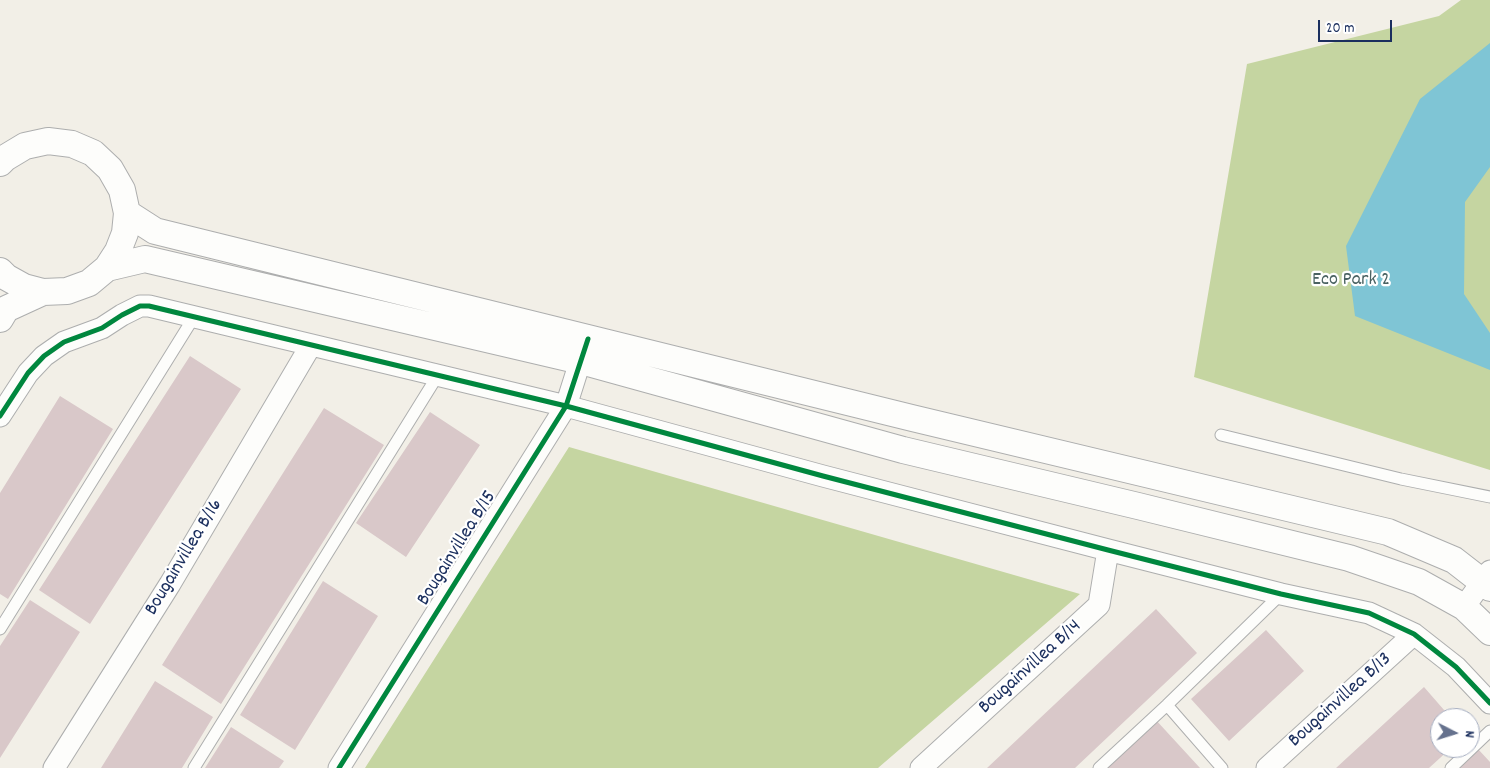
<!DOCTYPE html>
<style>
body{margin:0}
#map{position:relative;width:1490px;height:768px;overflow:hidden;background:#f2efe7;font-family:Dekko,sans-serif}
canvas{display:block}
.north{position:absolute;left:1430px;top:708px;width:50px;height:50px;box-sizing:border-box;background:#fff;border:1px solid #a4acbf;border-radius:50%;rotate:95deg;font-size:14px;font-weight:700;line-height:20px;text-align:center;color:#1b2f5e}
.north::after{content:'';display:block;margin:auto;width:18px;height:22px;background:#66728e;clip-path:polygon(50% 0,100% 100%,50% 72%,0 100%)}
.scale{position:absolute;left:1318px;top:20px;width:74px;height:22px;box-sizing:border-box;border:2px solid #1b2f5e;border-top:0;padding-left:6px;font-size:15px;line-height:18px;white-space:nowrap;color:#1b2f5e;-webkit-text-stroke:4px #fff;paint-order:stroke}
</style>
<div id="map">
<canvas width="1490" height="768"></canvas>
<div class="north">N</div>
<div class="scale">20 m</div>
</div>
<script>
const ctx = document.querySelector('canvas').getContext('2d');
ctx.lineJoin = 'round';
function fillPath(path, color) { ctx.fillStyle = color; ctx.fill(path, 'evenodd'); }
const toPath = rows => new Path2D(rows.map(r => 'M' + r).join(''));
function trace(path, color, width, dash) { ctx.strokeStyle = color; ctx.lineWidth = width; ctx.lineCap = dash ? 'butt' : 'round'; ctx.setLineDash(dash || []); ctx.stroke(path); }
function drawText(font, color, halo, rows, align = 'center') {
  ctx.font = font + ' Dekko,sans-serif'; ctx.lineWidth = 4.5; ctx.setLineDash([]); ctx.textBaseline = 'middle'; ctx.strokeStyle = halo; ctx.fillStyle = color; for (const [text, x, y, turn = 0] of rows) {
    ctx.save(); ctx.translate(x, y); ctx.rotate((+turn || 0) * Math.PI / 180); ctx.textAlign = isNaN(turn) ? turn : align; if (halo) ctx.strokeText(text, 0, 0); ctx.fillText(text, 0, 0); ctx.restore();
  }
}
const green = toPath([
 [1461,0,1490,0,1490,470,1194,377,1247,64,1439,16],
 [569,447,1080,594,878,768,365,768]
]);
const water = toPath([
 [1490,43,1490,167,1465,202,1464,294,1490,333,1490,370,1355,316,1346,246,1420,99]
]);
const building = toPath([
 [190,356,241,389,90,624,39,590],
 [60,396,113,429,8,599,0,594,0,493],
 [324,408,384,445,221,704,162,665],
 [430,412,480,445,406,557,356,523],
 [323,581,378,616,295,750,240,715],
 [30,600,80,632,0,758,0,646],
 [1156,609,1197,653,1075,768,987,768],
 [1266,630,1304,671,1229,741,1191,699],
 [155,681,213,717,182,768,101,768],
 [1424,687,1451,718,1440,718,1440,748,1451,748,1429,768,1336,768],
 [1155,719,1200,768,1103,768],
 [231,727,284,761,279,768,205,768],
 [1478,749,1490,762,1490,768,1456,768]
]);
const service = toPath([
 [1221,435,1401,479,1490,497],
 [0,629,194,317],
 [1167,705,1222,768],
 [194,768,438,375],
 [1099,768,1167,705,1281,594],
 [1451,768,1490,731]
]);
const minor = toPath([
 [0,416,28,373,44,356,64,342,102,328,122,315,140,306,149,306,566,406,823,476,1108,550,1281,594,1369,613,1414,634,1456,667,1490,703],
 [1464,607,1490,571],
 [54,768,170,584,311,345],
 [339,768,566,406,585,346],
 [921,768,1099,605,1108,550],
 [1267,768,1414,634]
]);
const tertiary = toPath([
 [0,163,5,158,25,146,48,141,72,144,93,153,110,169,122,190,127,213,125,233,118,251,107,268,89,283,67,291,43,292,24,287,6,277,0,271],
 [127,213,155,231,912,418,1388,532,1454,560,1490,588],
 [107,268,145,259,581,361,903,450,1138,506,1349,558,1419,582,1464,607,1490,632],
 [0,319,6,309,43,292]
]);
const cycleway = toPath([
 [0,416,28,373,44,356,64,342,102,328,122,315,140,306,149,306,566,406,823,476,1108,550,1281,594,1369,613,1414,634,1456,667,1490,703],
 [339,768,566,406,588,339]
]);
const parkNames = [
 ["Eco Park 2",1351,281]
];
const streetNames = [
 ["Bougainvillea B/15",458,549,-58],
 ["Bougainvillea B/16",185,558,-59],
 ["Bougainvillea B/14",1031,668,-42],
 ["Bougainvillea B/13",1341,701,-42]
];
fillPath(green, '#c5d5a1');
fillPath(water, '#7fc5d5');
fillPath(building, '#d9c8c9');
trace(service, '#adaeae', 13);
trace(minor, '#adaeae', 23);
trace(tertiary, '#adaeae', 28);
trace(service, '#fdfdfb', 11);
trace(minor, '#fdfdfb', 21);
trace(tertiary, '#fdfdfb', 26);
trace(cycleway, '#00873e', 5);
drawText('20px', '#4a6262', '#fff', parkNames);
drawText('20px', '#1b2f5e', '#fff', streetNames);
</script>
